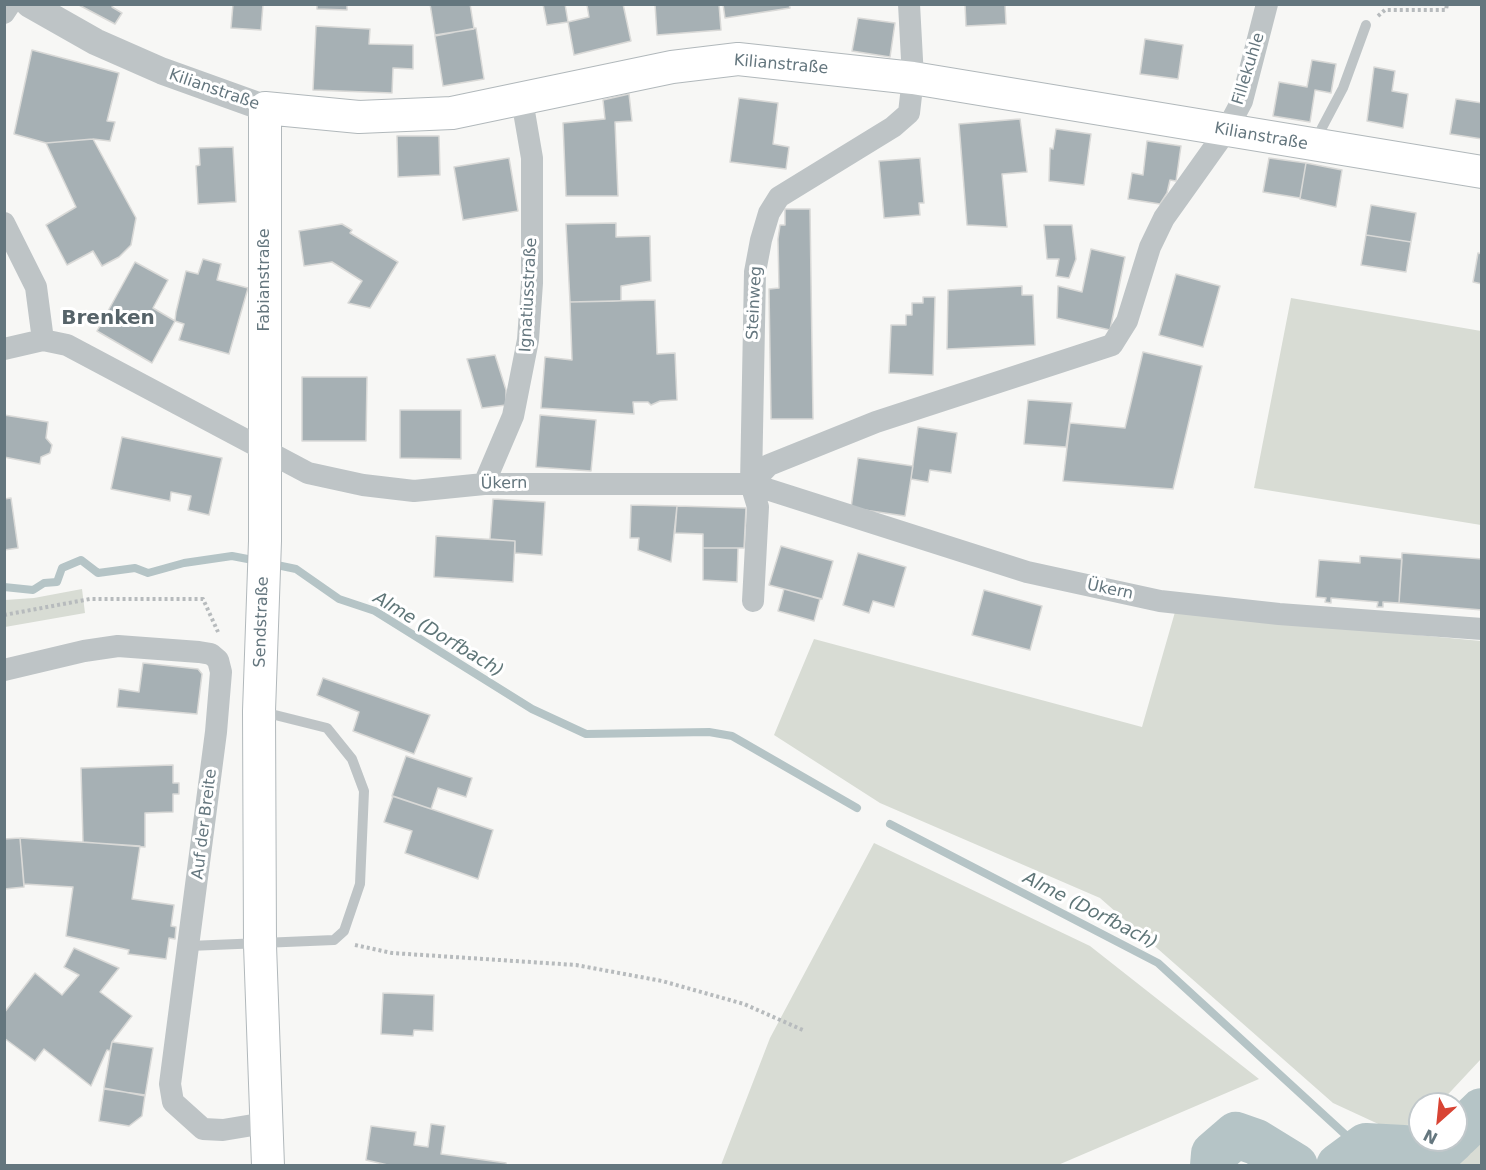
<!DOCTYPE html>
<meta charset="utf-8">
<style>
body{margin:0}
#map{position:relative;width:1486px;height:1170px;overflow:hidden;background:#f7f7f5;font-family:"DejaVu Sans",sans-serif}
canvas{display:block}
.frame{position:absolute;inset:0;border:6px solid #64767e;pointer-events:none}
.north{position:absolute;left:1408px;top:1092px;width:60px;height:60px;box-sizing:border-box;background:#fff;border:2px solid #c1c8cb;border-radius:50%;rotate:207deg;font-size:16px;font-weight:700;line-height:24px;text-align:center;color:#64767e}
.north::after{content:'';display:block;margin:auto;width:21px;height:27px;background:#d84434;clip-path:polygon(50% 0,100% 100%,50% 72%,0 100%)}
</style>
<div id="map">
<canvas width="1486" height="1170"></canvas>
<div class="frame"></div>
<div class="north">N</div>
</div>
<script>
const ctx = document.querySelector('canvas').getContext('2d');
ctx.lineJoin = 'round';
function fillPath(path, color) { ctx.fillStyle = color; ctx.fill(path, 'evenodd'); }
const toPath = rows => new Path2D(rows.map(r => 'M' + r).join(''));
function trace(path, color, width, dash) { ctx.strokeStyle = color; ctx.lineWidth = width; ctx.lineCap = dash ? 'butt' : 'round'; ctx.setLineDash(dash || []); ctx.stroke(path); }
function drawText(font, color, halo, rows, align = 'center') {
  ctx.font = font + ' "DejaVu Sans",sans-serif'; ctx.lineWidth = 6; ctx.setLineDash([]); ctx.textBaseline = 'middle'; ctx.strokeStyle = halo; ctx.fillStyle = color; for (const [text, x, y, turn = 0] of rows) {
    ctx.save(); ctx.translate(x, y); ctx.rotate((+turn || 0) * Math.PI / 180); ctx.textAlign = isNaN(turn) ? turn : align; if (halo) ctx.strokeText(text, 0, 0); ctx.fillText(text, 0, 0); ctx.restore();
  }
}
const green = toPath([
 [1291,298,1481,331,1481,525,1254,488],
 [82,589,85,613,5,627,5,600,34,598],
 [1175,612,1481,641,1481,1059,1439,1104,1420,1104,1420,1123,1387,1128,1333,1103,1100,898,880,803,774,735,814,639,1142,727],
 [874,843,1090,946,1259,1079,1058,1165,721,1165,770,1038],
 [1481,1128,1481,1165,1442,1165]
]);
const stream = toPath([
 [272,564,296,569,339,599,375,611,532,709,586,734,709,732,732,736,857,808],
 [4,587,33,590,44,583,57,582,62,568,81,560,98,573,135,568,148,573,184,563,232,556,258,561],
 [890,824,1158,963,1349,1138,1366,1146]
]);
const river = toPath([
 [1456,1136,1482,1111],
 [1213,1166,1214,1154,1236,1135,1256,1142,1295,1166],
 [1339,1166,1366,1146,1441,1150,1452,1140]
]);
const building = toPath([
 [77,4,114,4,112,7,122,13,115,24,77,4],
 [233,4,263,4,261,30,231,28,233,4],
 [317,4,347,4,347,10,317,9,317,4],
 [430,4,470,4,474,29,435,35,430,4],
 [543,4,565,4,568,22,547,25,543,4],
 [623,4,631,41,574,55,568,22,589,17,587,5,623,4],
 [655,4,719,4,721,30,657,35,655,4],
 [723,4,789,4,790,8,725,18,723,4],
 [965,4,1005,4,1006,24,966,26,965,4],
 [858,18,895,23,890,57,852,51,858,18],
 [316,26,370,29,369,44,413,45,413,69,393,68,392,93,313,90,316,26],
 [476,28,484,79,443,86,435,36,476,28],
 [1145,39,1183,45,1178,79,1140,74,1145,39],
 [32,50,119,73,107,121,115,122,110,141,93,139,46,143,14,134,32,50],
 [1312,60,1336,64,1331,93,1315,90,1310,122,1273,116,1279,82,1307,87,1312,60],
 [1374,67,1395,71,1392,91,1408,94,1403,128,1367,121,1374,67],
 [629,94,632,121,615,122,618,196,566,196,563,123,605,119,603,100,629,94],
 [739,98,778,103,773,144,789,147,786,169,730,162,739,98],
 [1456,99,1482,103,1482,139,1450,134,1456,99],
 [1020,119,1027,172,1002,174,1007,227,967,225,959,124,1020,119],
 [1056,129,1091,134,1084,185,1049,181,1050,148,1053,149,1056,129],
 [397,136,439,136,440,175,398,177,397,136],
 [93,139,136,218,131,245,119,257,102,266,93,251,67,265,46,225,76,207,46,143,93,139],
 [1147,141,1181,146,1176,181,1170,180,1167,193,1160,204,1128,199,1132,173,1143,175,1147,141],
 [233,147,236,202,198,204,196,166,200,165,199,148,233,147],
 [509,158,518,211,463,220,454,167,509,158],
 [920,158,924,203,919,203,920,215,884,218,879,161,920,158],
 [1269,158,1306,163,1300,198,1263,192,1269,158],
 [1306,163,1342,170,1336,207,1300,199,1306,163],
 [1371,205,1416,213,1411,242,1366,235,1371,205],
 [785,209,810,209,813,419,771,419,769,289,779,288,778,239,780,225,785,225,785,209],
 [616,223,616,237,650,236,651,281,621,286,621,301,570,302,566,224,616,223],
 [342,224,352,230,350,233,398,262,370,308,348,303,362,281,332,262,304,266,299,231,342,224],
 [1044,225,1072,225,1076,259,1069,278,1056,276,1059,259,1047,259,1044,225],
 [1366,235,1411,242,1406,272,1361,265,1366,235],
 [1091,249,1125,257,1110,330,1057,318,1058,286,1082,292,1091,249],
 [1478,253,1482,254,1482,284,1473,282,1478,253],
 [203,259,221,264,217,280,248,288,229,354,179,340,184,324,175,321,176,312,186,271,198,274,203,259],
 [135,262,168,280,153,308,175,321,152,363,97,331,135,262],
 [1176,274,1220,286,1203,347,1159,335,1176,274],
 [1022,286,1022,295,1033,295,1035,345,947,349,948,290,1022,286],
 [923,297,935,297,933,375,889,373,891,325,906,325,906,315,912,315,912,303,923,303,923,297],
 [655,300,657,354,675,353,677,400,660,401,651,405,648,402,633,402,634,414,541,408,545,357,572,360,570,302,655,300],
 [1143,352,1202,366,1173,489,1063,481,1070,423,1125,428,1143,352],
 [495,355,506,390,506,405,482,408,467,359,495,355],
 [302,377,367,377,366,441,302,441,302,377],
 [1028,400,1072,403,1066,447,1024,444,1028,400],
 [400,410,461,410,461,459,400,458,400,410],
 [4,415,48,422,46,438,52,445,50,453,41,457,40,464,4,457,4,415],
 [540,415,596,420,591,471,536,467,540,415],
 [918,427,957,433,951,473,930,470,928,482,911,479,918,427],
 [122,437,222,458,209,515,188,510,191,496,171,492,170,501,111,489,122,437],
 [858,458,913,466,905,516,851,508,858,458],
 [11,498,18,548,4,550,4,499,11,498],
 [493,499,545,502,542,555,515,553,515,541,490,539,493,499],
 [631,505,677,506,671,562,638,550,639,538,630,538,631,505],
 [677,506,746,508,744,548,703,548,703,534,675,533,677,506],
 [436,536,515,541,513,582,434,577,436,536],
 [781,546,833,561,822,599,769,585,781,546],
 [703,548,738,548,737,582,703,580,703,548],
 [858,553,906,567,894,607,873,601,869,613,843,605,858,553],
 [1402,553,1482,559,1482,610,1399,603,1402,553],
 [1360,556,1402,559,1399,603,1383,602,1383,607,1377,607,1378,602,1331,598,1331,603,1325,602,1326,598,1316,597,1319,560,1360,563,1360,556],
 [784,589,820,599,814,621,778,611,784,589],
 [984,590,1042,606,1030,650,972,635,984,590],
 [143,663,198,669,202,674,197,714,117,707,119,689,139,692,143,663],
 [323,678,430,715,414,754,353,731,359,712,317,695,323,678],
 [406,756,472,778,466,797,438,788,431,809,392,796,406,756],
 [173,765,173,783,179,783,179,794,173,794,173,812,145,813,145,847,83,842,81,768,173,765],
 [393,796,493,830,478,879,405,853,412,831,384,822,393,796],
 [20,838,24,887,4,889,4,839,20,838],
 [20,838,140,846,132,899,174,905,171,926,176,927,175,939,169,938,166,959,128,954,129,950,66,936,73,887,24,884,20,838],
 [74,948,119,968,100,992,132,1016,112,1042,110,1051,107,1050,91,1086,44,1049,35,1061,4,1038,4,1013,35,973,62,995,79,975,64,967,74,948],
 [383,993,434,995,433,1031,414,1030,413,1036,381,1034,383,993],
 [112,1042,153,1048,145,1096,104,1088,112,1042],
 [104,1089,145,1095,142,1116,129,1126,99,1121,104,1089],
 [431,1124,445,1126,441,1154,506,1163,506,1166,392,1166,366,1160,371,1126,416,1132,414,1145,428,1147,431,1124]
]);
const path = toPath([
 [1378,16,1385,10,1446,10,1447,4],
 [4,615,90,599,203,599,218,632],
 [355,945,392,953,576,965,662,981,744,1004,805,1031]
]);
const service = toPath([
 [1315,141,1343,88,1366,25],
 [189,946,334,940,344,931,360,884,364,791,352,759,327,728,263,712]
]);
const minor = toPath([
 [4,13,10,4],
 [4,223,36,287,43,340,67,345,308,473,363,485,414,491,484,484,751,484,769,465,876,422,1112,345,1127,321,1150,247,1164,218,1226,131,1242,101,1267,4],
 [4,349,43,340],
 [484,484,513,416,528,340,532,283,532,158,522,100],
 [751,484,1027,572,1160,601,1279,614,1482,629],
 [753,601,758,507,751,484,755,272,761,240,769,213,779,197,893,127,909,113,913,78,909,4],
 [4,670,84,651,118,646,199,652,211,654,218,660,221,672,216,732,170,1084,173,1102,203,1129,223,1130,265,1123]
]);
const tertiary = toPath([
 [29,4,96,42,162,71,265,108]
]);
const secondary = toPath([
 [268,1166,260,945,259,711,265,541,265,108,359,117,452,113,672,67,738,59,913,78,1482,172]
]);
const streetNames = [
 ["Kilianstraße",781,65,5],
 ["Fillekuhle",1249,69,-73],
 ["Kilianstraße",214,90,19],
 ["Kilianstraße",1261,137,10],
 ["Fabianstraße",265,280,-90],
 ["Ignatiusstraße",529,295,-87],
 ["Steinweg",755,303,-87],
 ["Ükern",504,484,-1],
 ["Ükern",1110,590,12],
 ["Sendstraße",262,622,-88],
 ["Auf der Breite",205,824,-83]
];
const waterNames = [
 ["Alme (Dorfbach)",438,635,31],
 ["Alme (Dorfbach)",1090,911,27]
];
const quarterNames = [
 ["Brenken",108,319]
];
fillPath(green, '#d8dcd4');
trace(stream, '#b5c4c6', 8);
trace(river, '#b5c4c6', 46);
fillPath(building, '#a6b0b4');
trace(building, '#d9d9d7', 1.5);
trace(secondary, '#b1b8bb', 34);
trace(path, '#b7bbbd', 4, [3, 3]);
trace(service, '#bec4c6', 10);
trace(minor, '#bec4c6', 22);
trace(tertiary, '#bec4c6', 27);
trace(secondary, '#fff', 32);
drawText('16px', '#64767e', '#fff', streetNames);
drawText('italic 18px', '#5f7678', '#fff', waterNames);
drawText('bold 20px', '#566369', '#fff', quarterNames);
</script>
